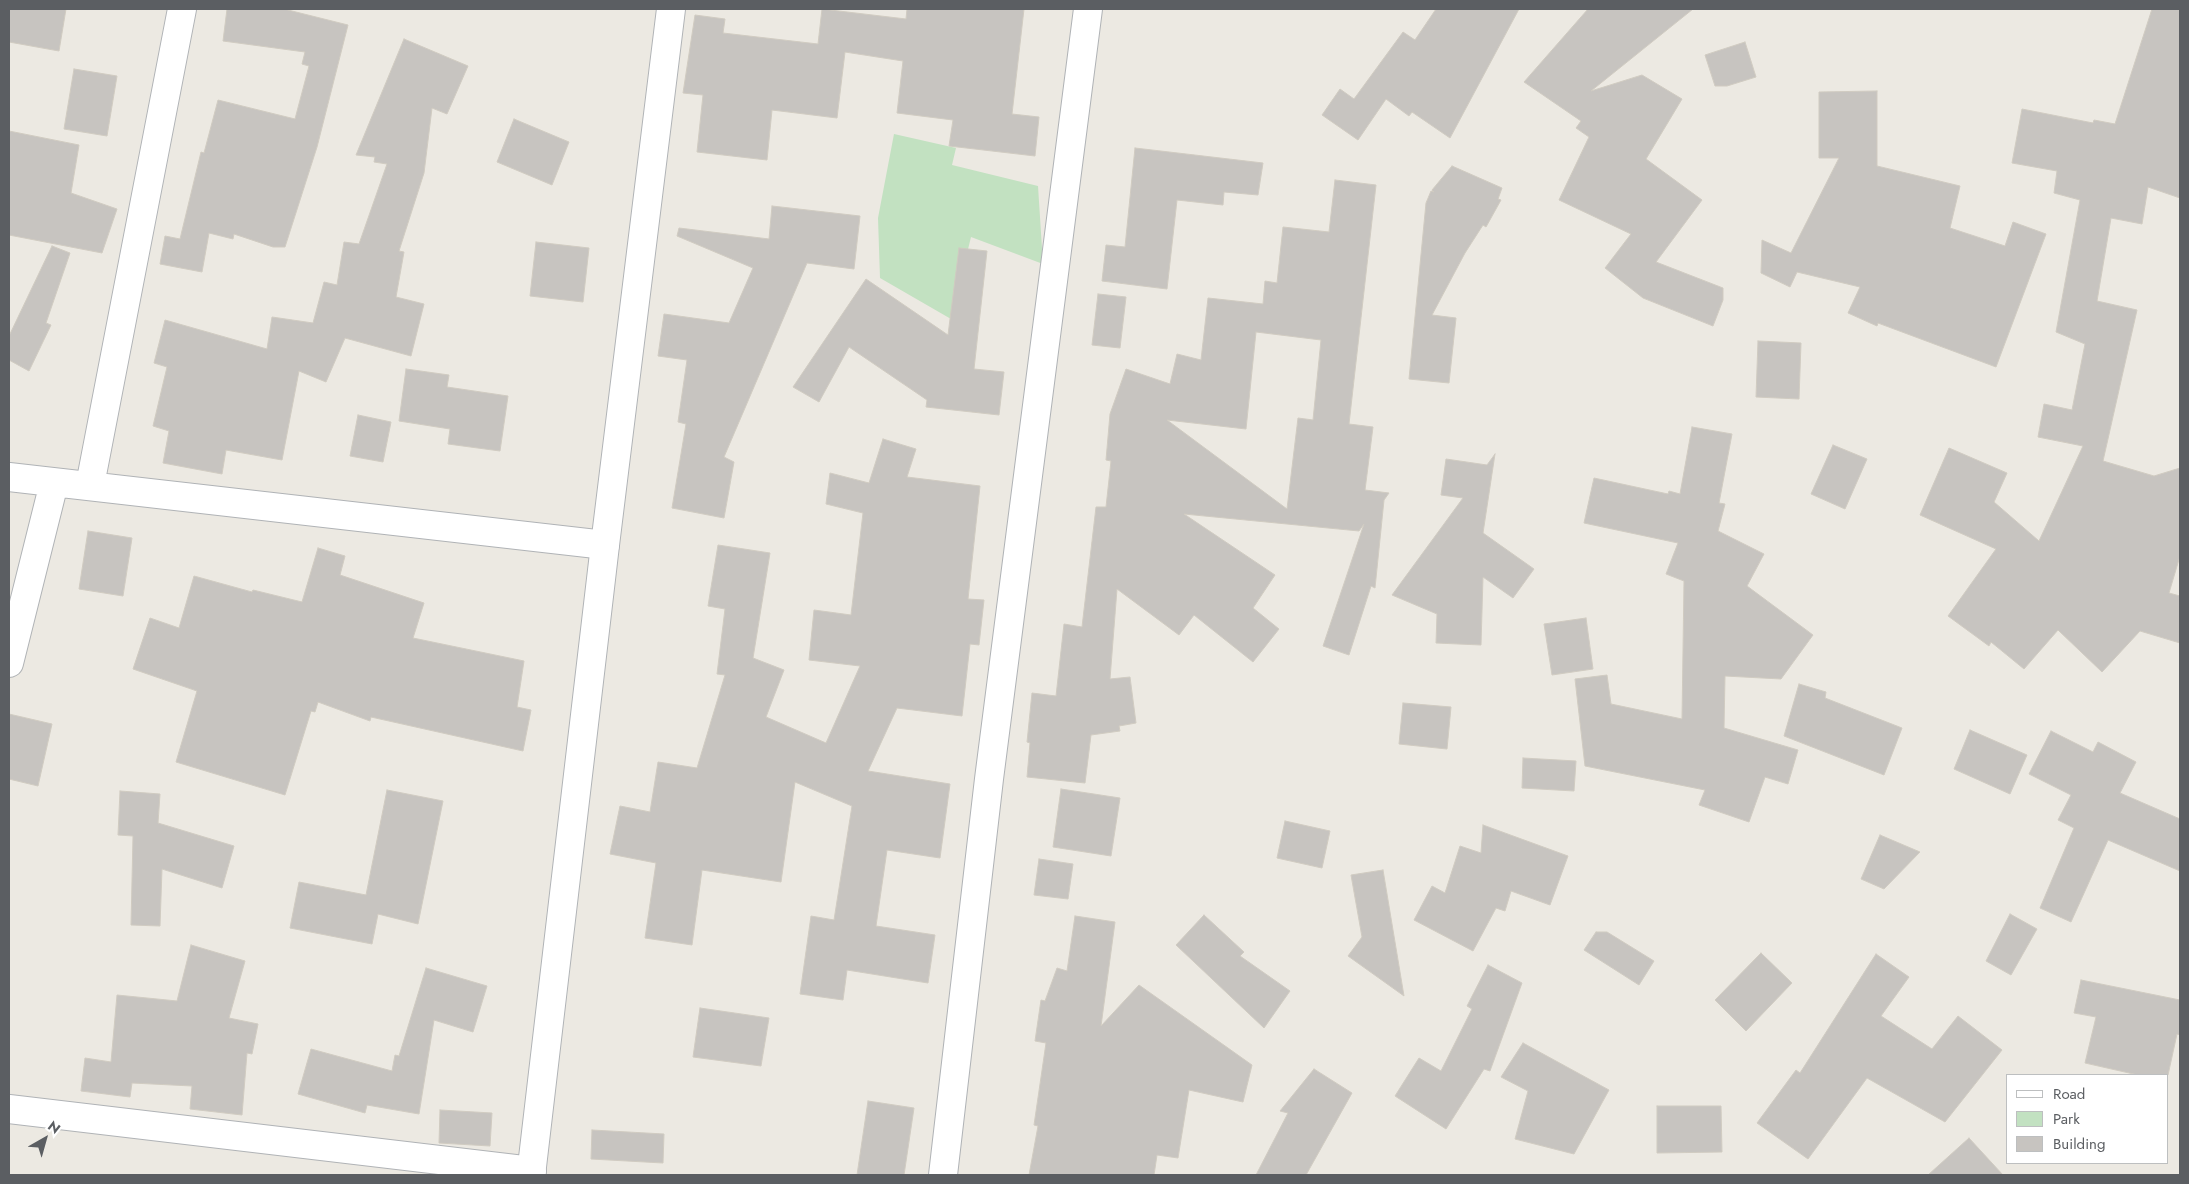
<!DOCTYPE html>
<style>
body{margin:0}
#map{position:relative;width:2189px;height:1184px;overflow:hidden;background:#ece9e2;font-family:Jost,sans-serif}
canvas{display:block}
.frame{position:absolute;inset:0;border:10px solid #5b5e62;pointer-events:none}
.legend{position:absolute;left:2006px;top:1074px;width:162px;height:90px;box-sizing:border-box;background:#fff;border:1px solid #bdbfc0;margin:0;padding:6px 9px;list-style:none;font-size:15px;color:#5b5e62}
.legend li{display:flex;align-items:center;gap:10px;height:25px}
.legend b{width:25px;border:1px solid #bdbfc0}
.north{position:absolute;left:20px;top:1114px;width:50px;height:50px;-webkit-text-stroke:4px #fff;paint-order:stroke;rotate:38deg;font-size:14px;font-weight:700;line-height:20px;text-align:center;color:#5b5e62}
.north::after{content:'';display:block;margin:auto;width:18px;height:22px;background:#5b5e62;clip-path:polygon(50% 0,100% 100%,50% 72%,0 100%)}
</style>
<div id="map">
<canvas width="2189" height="1184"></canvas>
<div class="frame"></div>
<ul class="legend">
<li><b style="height:6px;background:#fff"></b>Road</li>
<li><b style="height:14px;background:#c2e1c1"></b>Park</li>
<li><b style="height:14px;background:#c7c4c0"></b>Building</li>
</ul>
<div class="north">N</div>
</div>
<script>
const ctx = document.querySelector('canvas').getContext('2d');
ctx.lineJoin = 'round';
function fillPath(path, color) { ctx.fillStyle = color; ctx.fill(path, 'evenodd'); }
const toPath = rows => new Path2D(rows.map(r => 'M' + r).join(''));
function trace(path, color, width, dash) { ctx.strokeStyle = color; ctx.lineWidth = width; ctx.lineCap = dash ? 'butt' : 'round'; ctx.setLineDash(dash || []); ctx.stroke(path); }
const green = toPath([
 [894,134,956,148,952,165,1038,186,1043,264,971,237,951,319,880,278,878,218]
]);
const building = toPath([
 [9,9,66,9,59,51,9,42,9,9],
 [227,9,284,9,348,25,317,147,285,247,273,247,234,234,233,239,209,233,202,272,160,264,165,236,180,239,201,152,204,153,218,100,295,119,309,66,302,64,305,52,223,41,227,9],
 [822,9,906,19,907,9,1024,9,1012,114,1039,117,1035,156,949,146,953,120,897,113,903,61,845,52,837,118,772,110,767,160,697,152,703,95,683,93,695,15,725,19,723,33,818,44,822,9],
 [1436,9,1519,9,1450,138,1412,112,1409,116,1386,99,1358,140,1322,115,1340,89,1354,99,1403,32,1415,40,1436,9],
 [1588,9,1693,9,1591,91,1642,75,1682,99,1646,159,1702,200,1656,262,1723,288,1723,300,1713,326,1643,298,1605,268,1631,234,1559,200,1589,137,1576,128,1581,121,1524,82,1588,9],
 [2152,9,2180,9,2180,198,2148,187,2142,224,2111,218,2097,301,2137,310,2103,461,2154,476,2180,468,2180,556,2169,593,2180,596,2180,643,2140,631,2102,672,2058,630,2024,669,1991,642,1989,646,1948,616,1996,549,1920,515,1949,448,2007,473,1994,502,2039,541,2083,446,2038,437,2044,404,2072,410,2085,344,2056,332,2080,200,2054,193,2057,171,2012,163,2022,109,2093,123,2094,120,2115,124,2152,9],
 [404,39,468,66,447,114,432,108,424,173,399,251,404,252,396,297,424,304,411,356,345,338,326,382,299,371,282,460,226,450,222,474,163,463,169,431,153,426,167,367,154,363,165,320,267,349,272,317,313,323,324,282,337,285,344,242,359,244,387,164,374,162,375,157,356,155,404,39],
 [1745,42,1756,77,1727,86,1715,86,1705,55,1745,42],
 [74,69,117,76,107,136,64,129,74,69],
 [1877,91,1877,166,1960,186,1950,228,2005,246,2013,222,2046,234,1996,367,1878,323,1877,326,1848,313,1860,287,1797,272,1790,287,1761,273,1762,240,1791,253,1839,158,1819,158,1819,92,1877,91],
 [514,119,569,142,552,185,497,162,514,119],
 [9,131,79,145,71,193,117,209,102,253,9,235,9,131],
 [1135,148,1263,163,1258,195,1224,192,1223,205,1177,200,1167,289,1102,281,1106,245,1125,247,1135,148],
 [1452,166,1502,188,1498,199,1501,200,1486,227,1483,225,1465,253,1432,315,1456,318,1449,383,1409,379,1426,203,1431,191,1434,192,1432,190,1452,166],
 [1335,180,1376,185,1349,424,1373,427,1365,490,1389,493,1384,500,1375,588,1371,586,1349,655,1323,646,1364,524,1359,531,1184,514,1275,575,1253,608,1279,629,1253,662,1194,615,1179,635,1117,589,1110,679,1130,677,1136,723,1119,726,1120,731,1091,735,1085,783,1027,777,1030,743,1027,742,1032,693,1056,696,1064,624,1082,627,1096,507,1106,507,1111,461,1106,460,1110,414,1126,369,1170,384,1177,354,1201,360,1208,298,1263,304,1265,281,1277,283,1283,227,1329,232,1335,180],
 [1256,332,1321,340,1313,420,1298,418,1287,509,1167,420,1246,429,1256,332],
 [772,206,860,216,854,269,807,263,724,457,734,462,724,518,672,508,686,424,678,422,687,360,658,356,664,314,729,323,753,268,677,236,679,228,769,239,772,206],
 [536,242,589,248,583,302,530,296,536,242],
 [52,246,70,253,46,323,51,325,29,371,9,360,9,336,52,246],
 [959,248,987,251,974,369,1004,372,999,415,926,407,927,400,849,347,819,402,793,387,866,279,948,335,959,248],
 [1098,294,1126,297,1120,348,1092,345,1098,294],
 [1758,341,1801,343,1799,399,1756,397,1758,341],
 [406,369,449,375,447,387,508,396,500,451,448,444,450,429,399,421,406,369],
 [358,415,391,422,383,462,350,456,358,415],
 [1692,427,1732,434,1719,503,1725,504,1718,531,1764,554,1747,586,1813,635,1781,679,1725,676,1724,728,1798,750,1788,784,1765,777,1749,822,1699,805,1705,790,1585,766,1575,679,1607,675,1611,704,1682,719,1684,581,1666,574,1678,543,1584,523,1594,478,1668,494,1669,491,1680,494,1692,427],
 [883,439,916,449,907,477,980,486,968,599,984,600,979,645,970,644,962,716,897,708,868,771,950,784,940,858,887,850,876,926,935,935,928,983,847,970,843,1000,800,994,811,916,834,920,852,806,795,782,781,882,702,870,692,945,645,938,656,863,610,854,620,806,650,812,658,762,697,768,725,675,717,674,725,609,708,606,718,545,770,553,753,658,784,670,766,717,826,743,860,666,809,660,814,610,851,615,863,513,826,504,830,473,869,483,883,439],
 [1833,445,1867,459,1845,509,1811,494,1833,445],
 [1495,454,1483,533,1534,569,1513,598,1483,577,1481,645,1436,643,1437,614,1392,595,1463,498,1441,495,1446,459,1487,465,1495,454],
 [88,531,132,538,123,596,79,589,88,531],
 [318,548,345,556,340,575,424,603,413,638,524,661,517,707,531,710,523,751,371,717,370,721,318,702,315,712,311,711,285,795,176,762,197,691,133,669,150,618,179,628,194,576,252,592,253,590,302,602,318,548],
 [1586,618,1593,669,1552,675,1544,624,1586,618],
 [1799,684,1826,692,1825,698,1902,728,1884,775,1784,736,1799,684],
 [1403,703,1451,707,1447,749,1399,744,1403,703],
 [9,714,52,724,38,786,9,779,9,714],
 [1970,730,2027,755,2010,794,1954,769,1970,730],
 [2051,731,2093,752,2098,742,2136,762,2120,793,2180,819,2180,871,2108,840,2071,922,2040,908,2074,828,2058,820,2071,795,2029,774,2051,731],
 [1523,758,1576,761,1574,791,1522,788,1523,758],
 [1061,789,1120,798,1111,856,1053,847,1061,789],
 [387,790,443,801,418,924,378,914,372,944,290,928,299,882,366,895,387,790],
 [120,791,160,794,158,823,234,846,222,888,162,869,160,926,131,925,133,836,118,835,120,791],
 [1285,821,1330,831,1322,868,1277,858,1285,821],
 [1483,825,1568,856,1550,905,1511,891,1505,911,1496,908,1473,951,1414,920,1432,886,1445,893,1460,846,1481,853,1483,825],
 [1880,835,1920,852,1884,889,1861,879,1880,835],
 [1039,859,1073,864,1068,899,1034,895,1039,859],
 [1383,870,1404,996,1348,956,1362,937,1351,875,1383,870],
 [2010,914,2037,929,2011,975,1986,961,2010,914],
 [1204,915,1244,952,1240,956,1290,991,1264,1028,1176,945,1204,915],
 [1075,916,1115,922,1101,1026,1139,985,1252,1065,1243,1102,1189,1090,1178,1158,1157,1155,1154,1175,1029,1175,1038,1126,1034,1125,1046,1043,1035,1041,1041,1000,1045,1001,1057,968,1067,971,1075,916],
 [1596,932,1607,932,1654,961,1639,985,1584,950,1596,932],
 [191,945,245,961,229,1018,258,1024,252,1054,247,1053,242,1115,190,1109,192,1086,132,1083,130,1097,81,1091,85,1058,111,1062,117,995,177,1001,191,945],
 [1761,953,1792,983,1746,1031,1715,1000,1761,953],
 [1876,954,1909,977,1881,1016,1932,1049,1958,1016,2002,1050,1945,1122,1867,1078,1808,1159,1757,1123,1796,1070,1800,1073,1876,954],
 [1488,965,1522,983,1490,1071,1484,1069,1446,1129,1395,1096,1419,1058,1441,1071,1472,1009,1467,1006,1488,965],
 [426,968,487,986,473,1032,434,1020,419,1114,367,1105,365,1113,298,1094,311,1049,392,1071,395,1055,399,1056,426,968],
 [2081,980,2180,1000,2180,1035,2177,1034,2168,1075,2138,1075,2085,1063,2096,1017,2074,1013,2081,980],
 [700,1008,769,1018,761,1066,693,1057,700,1008],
 [1523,1043,1609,1090,1574,1154,1515,1139,1528,1091,1501,1077,1523,1043],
 [1314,1069,1352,1093,1306,1175,1256,1175,1288,1113,1280,1111,1314,1069],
 [868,1101,914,1108,904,1175,857,1175,868,1101],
 [1657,1106,1721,1106,1722,1152,1657,1153,1657,1106],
 [440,1110,492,1113,490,1146,439,1143,440,1110],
 [592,1130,664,1134,663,1163,591,1159,592,1130],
 [1969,1138,2003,1175,1928,1175,1969,1138]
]);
const minor = toPath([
 [9,477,605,545],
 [90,485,182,9],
 [9,663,54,483],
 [9,1109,532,1171],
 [943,1175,989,779,1088,9]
]);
const tertiary = toPath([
 [531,1175,605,545,671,9]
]);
fillPath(green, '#c2e1c1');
fillPath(building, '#c7c4c0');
trace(building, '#d0cbc1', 1);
trace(minor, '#b0b3b6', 30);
trace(tertiary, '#b0b3b6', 30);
trace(minor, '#fff', 28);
trace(tertiary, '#fff', 28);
</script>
